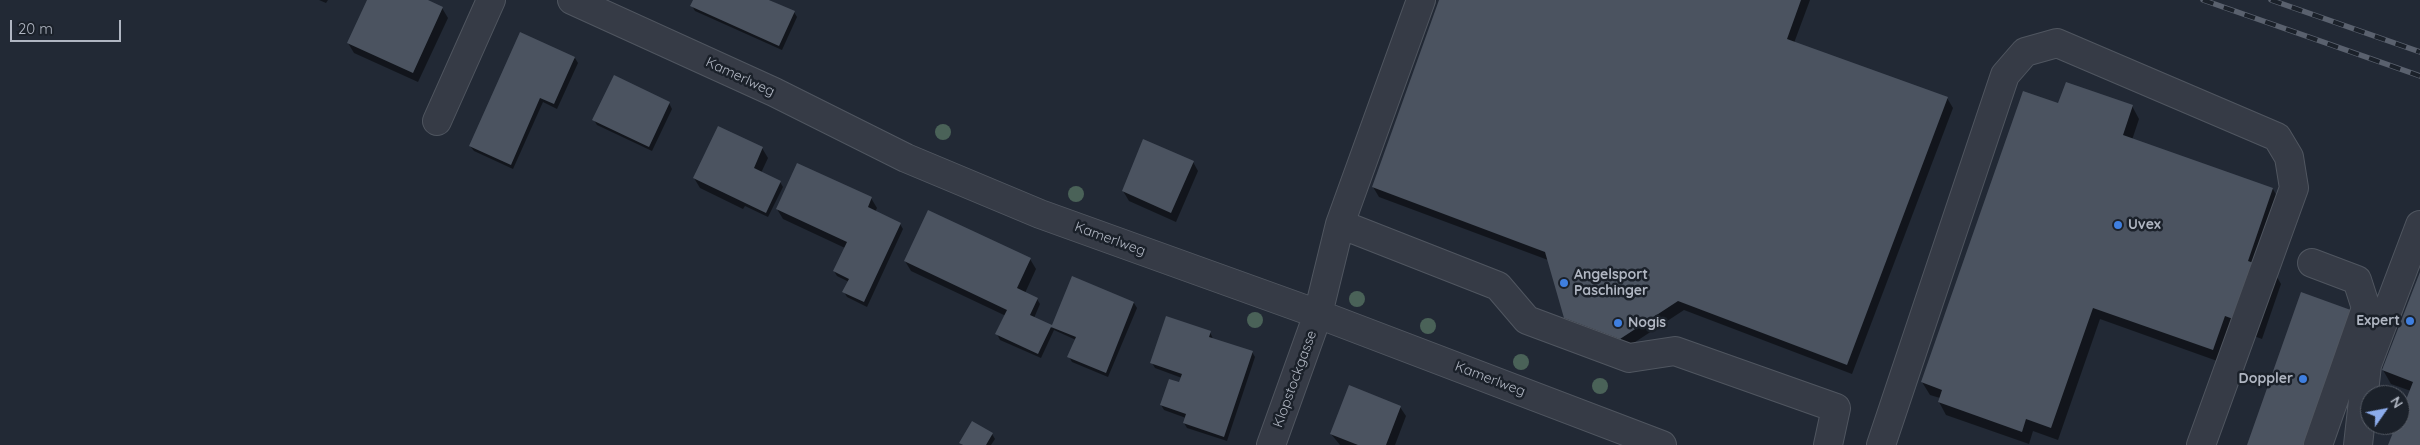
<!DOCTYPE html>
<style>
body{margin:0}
#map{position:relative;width:2420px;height:445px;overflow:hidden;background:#222935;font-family:Quicksand,sans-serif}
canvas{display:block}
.north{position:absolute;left:2360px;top:385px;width:50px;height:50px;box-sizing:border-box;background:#1b212a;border:1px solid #575d67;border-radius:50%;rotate:57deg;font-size:14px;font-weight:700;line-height:20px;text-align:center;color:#b0b6c2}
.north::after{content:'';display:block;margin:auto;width:18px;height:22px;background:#8caceb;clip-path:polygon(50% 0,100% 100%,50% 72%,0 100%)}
.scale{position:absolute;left:10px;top:20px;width:111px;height:22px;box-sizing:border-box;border:2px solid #b0b6c2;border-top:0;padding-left:6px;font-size:15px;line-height:18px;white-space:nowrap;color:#b0b6c2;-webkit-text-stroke:4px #1b212a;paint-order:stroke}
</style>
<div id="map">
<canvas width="2420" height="445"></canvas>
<div class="north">N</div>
<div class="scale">20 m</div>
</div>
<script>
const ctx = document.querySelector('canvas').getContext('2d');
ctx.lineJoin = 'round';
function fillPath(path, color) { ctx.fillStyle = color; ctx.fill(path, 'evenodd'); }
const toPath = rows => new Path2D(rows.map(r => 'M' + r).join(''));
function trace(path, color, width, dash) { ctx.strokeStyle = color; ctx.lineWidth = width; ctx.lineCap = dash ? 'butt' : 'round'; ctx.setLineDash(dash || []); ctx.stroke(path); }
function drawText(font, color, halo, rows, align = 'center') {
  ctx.font = font + ' Quicksand,sans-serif'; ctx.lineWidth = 5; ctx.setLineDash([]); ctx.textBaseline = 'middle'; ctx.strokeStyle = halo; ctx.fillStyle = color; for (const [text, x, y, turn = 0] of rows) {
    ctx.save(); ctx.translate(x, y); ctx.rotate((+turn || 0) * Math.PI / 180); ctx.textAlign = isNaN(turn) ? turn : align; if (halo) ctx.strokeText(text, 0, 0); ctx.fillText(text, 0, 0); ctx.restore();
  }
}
const shadow = toPath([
 [319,0,328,0,326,3],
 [368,0,425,0,442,8,448,18,418,82,354,53,348,43],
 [695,0,769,0,794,12,797,17,782,50,695,11,692,6],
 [1441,0,1810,0,1794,43,1947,98,1953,108,1852,374,1684,310,1626,348,1571,327,1565,317,1548,260,1379,197,1373,187],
 [575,58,578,63,557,109,543,102,513,169,474,151,470,146],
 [669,103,672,109,652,151,597,125,594,120],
 [2059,105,2132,106,2139,119,2132,140,2273,189,2280,202,2274,272,2281,284,2262,339,2232,328,2220,362,2100,319,2058,440,2033,431,2029,444,1946,415,1939,402,1940,398,1930,395,1922,382],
 [762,148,768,158,761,173,780,182,783,187,768,217,745,206,743,209,700,188,694,178],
 [1193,162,1198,171,1176,222,1129,201,1123,191],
 [871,198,877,208,875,212,900,224,903,229,867,307,847,297,844,292,849,282,837,276,834,271,845,248,783,219,777,209],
 [1030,259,1036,269,1025,293,1037,299,1040,304,1034,318,1052,328,1073,278,1134,303,1137,308,1108,377,1072,362,1069,357,1076,340,1054,330,1041,358,1000,340,997,334,1006,316,911,271,905,261],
 [2420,275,2420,445,2390,445,2398,425,2400,425,2400,419,2411,391,2391,384,2383,370],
 [1210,332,1213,339,1252,352,1255,357,1227,441,1187,428,1184,423,1186,418,1164,410,1161,405,1180,384,1182,378,1155,368,1152,363],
 [1400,407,1406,416,1395,445,1340,445,1331,434],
 [992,434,995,439,991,445,962,445,961,443]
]);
const building = toPath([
 [367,0,428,0,443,7,413,73,347,43],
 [693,0,769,0,795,11,779,46,690,6],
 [1439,0,1801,0,1787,39,1948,97,1847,365,1678,301,1620,339,1564,318,1545,252,1372,187],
 [520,32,575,57,554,104,540,98,511,165,469,146],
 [614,75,670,102,649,147,592,120],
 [2066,82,2133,105,2123,135,2273,188,2248,261,2275,271,2255,327,2225,316,2213,350,2093,308,2051,428,2026,419,2022,432,1938,402,1942,390,1921,382,2023,91,2058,103],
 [718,126,763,147,754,168,781,181,766,213,693,178],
 [1143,139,1194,161,1171,213,1122,191],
 [797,163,872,197,868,207,901,223,864,302,842,292,849,279,833,271,847,242,776,209],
 [928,210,1031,258,1017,288,1038,298,1030,315,1052,325,1072,276,1134,302,1106,373,1067,357,1076,337,1051,327,1038,354,995,334,1007,310,904,261],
 [2420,272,2420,445,2388,445,2396,425,2400,425,2400,415,2413,382,2382,370],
 [2301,292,2359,313,2312,445,2247,445],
 [1166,316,1211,331,1209,337,1253,351,1224,437,1183,423,1186,414,1160,405,1169,379,1179,382,1182,374,1150,363],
 [1349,385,1401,406,1386,445,1358,445,1330,434],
 [972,421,993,433,986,445,963,445,959,443]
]);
const minor = toPath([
 [572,0,774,92,906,158,1040,214,1318,314,1662,445],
 [437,121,491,0],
 [1340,224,1421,0],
 [2312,263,2357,280,2366,308,2318,445],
 [1271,445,1318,314,1340,224,1498,286,1527,320,1629,358,1675,351,1836,408,1828,445],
 [1881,445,2005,75,2025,52,2057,43,2277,137,2289,157,2294,188,2201,445],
 [2358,445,2367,365,2420,225]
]);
const rail = toPath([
 [2203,0,2420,76],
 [2271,0,2420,52]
]);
const trees = [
 [943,132],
 [1076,194],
 [1357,299],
 [1255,320],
 [1428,326],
 [1521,362],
 [1600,386]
];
const markers = [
 [2118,225,5,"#3f7fe0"],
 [1564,283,5,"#3f7fe0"],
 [2410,321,5,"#3f7fe0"],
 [1618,323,5,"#3f7fe0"],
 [2303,379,5,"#3f7fe0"]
];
const streetNames = [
 ["Kamerlweg",740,77,25],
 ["Kamerlweg",1110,239,20],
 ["Klopstockgasse",1295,379,-70],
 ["Kamerlweg",1490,379,21]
];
const poiNames = [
 ["Uvex",2128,225],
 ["Angelsport",1574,275],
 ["Paschinger",1574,291],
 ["Expert",2400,321,"right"],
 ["Nogis",1628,323],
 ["Doppler",2293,379,"right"]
];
fillPath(shadow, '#0007');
fillPath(building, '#4b5360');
trace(minor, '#505660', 30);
trace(minor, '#363b46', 28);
trace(rail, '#5a616e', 5.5);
trace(rail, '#1b212a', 4, [11]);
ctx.fillStyle = '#4a6258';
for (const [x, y] of trees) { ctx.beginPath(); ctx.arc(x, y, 8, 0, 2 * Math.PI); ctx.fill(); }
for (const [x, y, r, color] of markers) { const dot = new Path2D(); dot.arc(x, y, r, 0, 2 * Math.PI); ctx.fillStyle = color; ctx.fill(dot); trace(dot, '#1b212a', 2); }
drawText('14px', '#b0b6c2', '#1b212a', streetNames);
drawText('bold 14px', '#b0b6c2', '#1b212a', poiNames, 'left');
</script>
